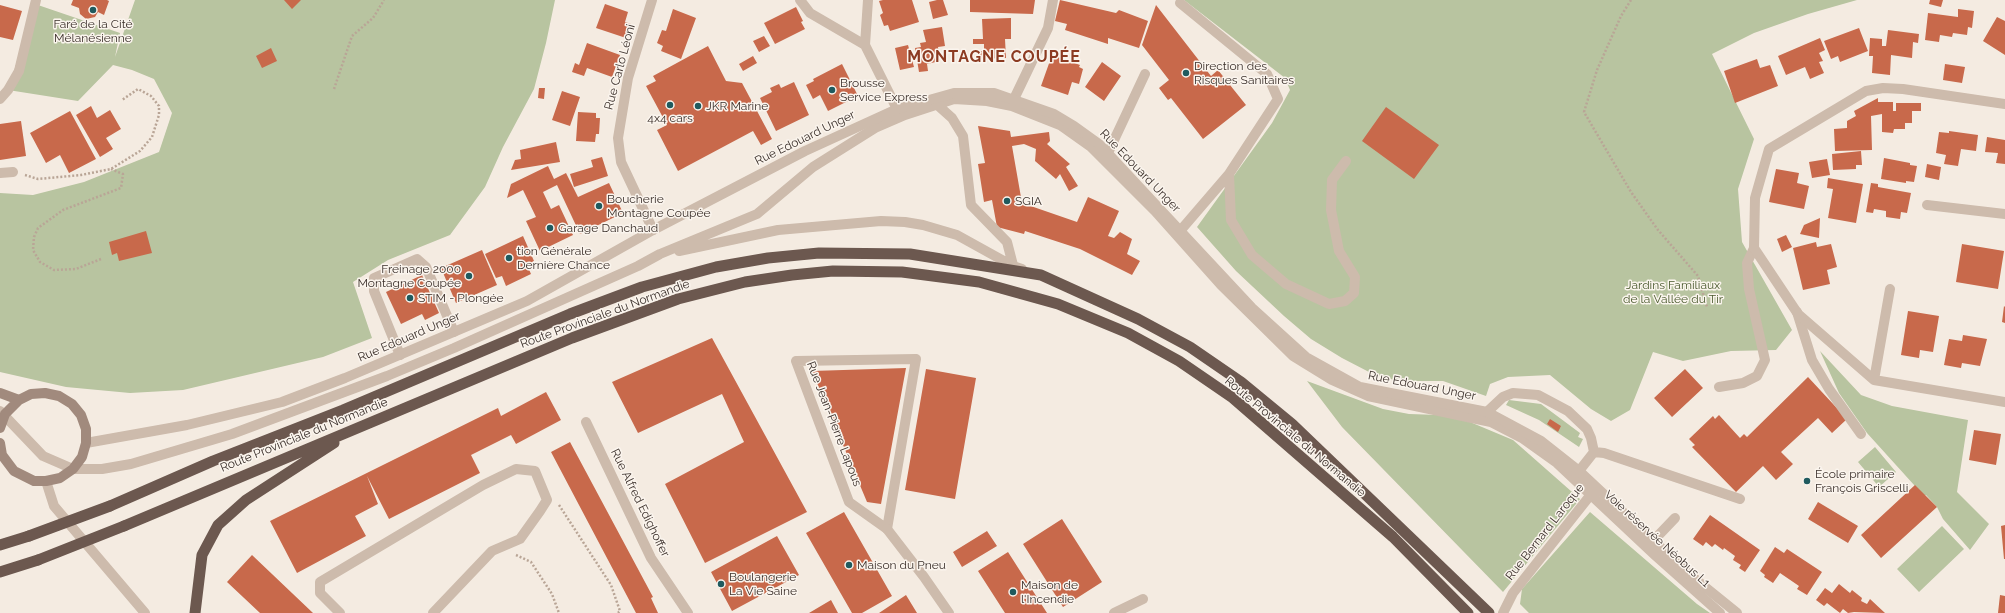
<!DOCTYPE html>
<meta charset="utf-8">
<style>
body{margin:0}
canvas{display:block;background:#f4ebe1}
</style>
<canvas width="2005" height="613"></canvas>
<script>
const ctx = document.querySelector('canvas').getContext('2d');
ctx.lineJoin = 'round';
function fillPath(path, color) { ctx.fillStyle = color; ctx.fill(path, 'evenodd'); }
const toPath = rows => new Path2D(rows.map(r => 'M' + r).join(''));
function trace(path, color, width, dash) { ctx.strokeStyle = color; ctx.lineWidth = width; ctx.lineCap = dash ? 'butt' : 'round'; ctx.setLineDash(dash || []); ctx.stroke(path); }
function drawText(font, color, halo, rows, align = 'center') {
  ctx.font = font + ' Raleway,sans-serif'; ctx.lineWidth = 3; ctx.setLineDash([]); ctx.textBaseline = 'middle'; ctx.strokeStyle = halo; ctx.fillStyle = color; for (const [text, x, y, turn = 0] of rows) {
    ctx.save(); ctx.translate(x, y); ctx.rotate((+turn || 0) * Math.PI / 180); ctx.textAlign = isNaN(turn) ? turn : align; if (halo) ctx.strokeText(text, 0, 0); ctx.fillText(text, 0, 0); ctx.restore();
  }
}
const green = toPath([
 [135,0,555,0,546,43,534,89,503,147,485,187,450,235,388,260,353,282,372,338,323,357,183,390,130,393,66,387,0,372,0,193,33,195,84,182,159,152,172,113,154,79,132,70,113,65,78,101,8,90,35,4,120,33,115,57],
 [1184,0,1857,0,1808,14,1754,33,1712,54,1754,139,1738,189,1742,242,1792,330,1776,350,1731,351,1683,361,1653,352,1630,410,1611,421,1591,409,1550,375,1508,377,1490,384,1486,396,1443,381,1397,381,1369,372,1342,358,1311,339,1284,316,1236,271,1197,227,1272,123,1290,90,1285,78],
 [1820,351,1861,395,1892,406,1968,420,1957,492,1989,524,1970,550,1943,519,1937,507,1926,495,1924,496,1867,433,1839,393],
 [1307,381,1383,409,1409,414,1439,415,1470,422,1513,440,1580,499,1503,592,1342,427],
 [1509,400,1541,404,1580,433,1578,437,1583,439,1579,447,1539,420,1506,405],
 [1875,447,1896,472,1879,487,1858,462],
 [1590,512,1697,604,1710,613,1529,613,1520,604,1522,589],
 [1942,526,1964,549,1919,592,1897,569]
]);
const building = toPath([
 [73,0,107,0,109,1,104,15,98,12,95,17,86,19,80,14,79,8,71,5],
 [284,0,301,0,292,9],
 [883,0,912,0,919,22,890,31,888,25,884,26,880,15,883,13,879,1],
 [937,0,943,0,948,15,933,19,929,2],
 [970,0,1035,0,1033,14,970,12],
 [1060,0,1116,13,1119,10,1148,21,1139,48,1108,38,1108,44,1065,30,1067,24,1055,21],
 [1930,0,1943,0,1941,7,1929,4],
 [605,4,628,12,625,22,631,24,626,38,596,28],
 [0,5,22,11,13,40,0,37],
 [1156,5,1211,76,1218,70,1246,105,1203,139,1171,98,1168,100,1159,88,1169,80,1142,45],
 [796,7,803,21,801,22,805,29,775,44,764,23],
 [673,9,696,18,681,59,661,51,663,46,657,43,662,30,666,31],
 [1958,9,1974,11,1972,28,1968,27,1967,35,1953,33,1952,37,1940,35,1939,42,1925,40,1928,13,1958,17],
 [1997,17,2005,21,2005,55,1983,41],
 [1011,18,1011,39,1005,39,1006,58,980,59,980,51,984,51,984,44,973,44,973,39,983,39,982,19],
 [942,27,945,46,938,47,940,61,927,64,928,71,919,72,915,48,921,47,920,43,926,42,923,30],
 [1859,28,1868,51,1840,62,1838,56,1831,59,1824,41],
 [1888,30,1919,34,1918,43,1913,42,1912,58,1891,55,1890,75,1872,73,1873,56,1869,56,1870,38,1882,39,1882,46,1886,46],
 [764,36,770,46,759,52,753,41],
 [1820,38,1825,50,1819,53,1823,61,1819,62,1824,73,1810,79,1805,67,1786,75,1778,56],
 [587,43,620,55,612,77,587,68,584,76,572,72,575,63,579,65],
 [908,45,914,67,900,70,895,48],
 [708,46,726,81,742,83,772,139,761,145,753,131,678,171,657,130,667,125,646,86,656,81,653,76],
 [271,48,277,61,262,68,256,56],
 [1052,55,1080,65,1079,67,1083,69,1079,84,1072,82,1068,95,1041,86],
 [753,56,757,63,743,71,739,64],
 [1757,59,1760,68,1770,65,1778,86,1735,103,1724,71],
 [1102,62,1121,76,1104,101,1085,87],
 [842,64,858,96,828,111,820,95,813,99,806,85,814,81,813,79],
 [1945,64,1965,67,1962,83,1943,80],
 [794,82,809,115,776,131,760,98,772,92,770,88,779,84,781,88],
 [539,88,545,88,544,99,538,98],
 [562,91,580,97,570,126,552,120],
 [1878,98,1878,102,1893,102,1893,111,1896,111,1896,103,1921,103,1921,111,1912,111,1912,123,1905,123,1905,129,1894,129,1893,133,1882,132,1882,114,1871,116,1872,150,1835,151,1834,129,1847,128,1847,121,1856,116,1854,111],
 [91,106,97,118,110,110,121,129,106,138,113,149,100,157,76,115],
 [1386,107,1439,145,1414,179,1362,141],
 [70,111,96,159,69,173,60,155,46,163,30,133],
 [578,112,596,113,596,118,600,118,599,134,596,134,595,142,576,141],
 [21,121,26,156,0,160,0,124],
 [978,126,1010,131,1011,137,1049,132,1050,141,1047,144,1070,164,1066,167,1078,186,1069,191,1060,174,1056,179,1035,161,1036,149,1024,144,1012,146,1022,203,1077,222,1088,197,1119,211,1108,236,1114,238,1120,232,1132,239,1127,254,1140,261,1132,275,1080,249,1025,231,1024,234,997,227,992,200,984,202,978,164,985,163],
 [1949,131,1978,135,1976,151,1961,149,1958,166,1944,164,1946,155,1936,153,1939,132,1949,133],
 [1987,137,2005,140,2005,164,1996,163,1998,153,1985,152],
 [556,142,560,162,511,170,515,160,521,159,520,150],
 [1861,151,1862,165,1856,165,1856,169,1833,170,1832,154],
 [602,157,608,176,574,187,570,174,593,167,591,160],
 [1884,158,1910,163,1910,165,1917,166,1914,182,1906,181,1906,183,1881,179],
 [1827,159,1830,175,1812,178,1809,162],
 [1927,164,1941,167,1939,180,1925,177],
 [548,166,554,179,566,173,578,197,609,183,623,213,580,234,557,185,543,192,551,209,559,205,573,235,540,251,526,221,536,217,523,190,507,198,511,184],
 [1776,169,1799,173,1797,183,1809,186,1804,209,1769,202],
 [1828,178,1863,184,1856,223,1828,218,1833,189,1827,188],
 [1871,183,1878,184,1878,187,1911,193,1907,213,1901,212,1900,219,1886,217,1886,211,1874,209,1873,213,1866,212],
 [1820,218,1819,238,1800,234,1804,225],
 [146,231,152,253,119,261,117,253,112,255,109,242],
 [1786,235,1792,247,1782,252,1777,239],
 [523,236,534,261,527,265,531,274,506,286,502,276,496,278,485,254],
 [1816,242,1817,247,1831,244,1837,267,1827,270,1830,284,1803,290,1793,248],
 [1962,244,2004,251,1998,289,1956,282],
 [482,250,497,285,456,303,441,268],
 [422,275,439,313,425,320,422,314,401,324,386,292],
 [2004,306,2005,307,2005,323,2002,322],
 [1908,311,1939,316,1933,352,1920,350,1919,358,1901,355],
 [1963,335,1987,339,1980,366,1962,363,1961,368,1944,365,1949,339,1962,341],
 [712,338,807,512,705,563,665,484,744,442,722,394,638,433,612,382],
 [906,368,881,504,867,502,812,371],
 [926,369,976,378,955,499,905,490],
 [1685,369,1703,388,1672,417,1654,398],
 [1808,377,1847,419,1832,433,1818,418,1781,452,1793,464,1776,480,1763,466,1736,492,1692,447,1695,445,1689,439,1713,416,1715,419,1719,415,1740,438,1744,434,1747,437],
 [546,392,561,420,516,444,511,435,471,455,480,473,389,519,367,476,378,504,355,516,366,536,297,573,270,521,498,408,501,416],
 [1550,419,1561,426,1558,432,1547,424],
 [1974,430,2001,434,1996,465,1969,460],
 [570,442,653,597,651,598,658,613,636,613,551,452],
 [1915,485,1937,507,1881,558,1861,535],
 [1818,502,1858,526,1848,543,1808,519],
 [844,512,892,596,862,613,852,613,806,533],
 [1710,515,1760,550,1745,572,1739,568,1741,565,1733,560,1735,556,1724,548,1723,550,1715,544,1712,547,1706,542,1703,546,1693,539],
 [1062,519,1102,582,1063,607,1023,544],
 [2005,525,2005,559,2004,559,2001,526],
 [987,531,997,546,962,567,953,552],
 [777,536,799,575,732,611,711,572],
 [1775,547,1784,553,1787,549,1822,572,1807,595,1797,589,1799,586,1780,573,1773,583,1764,577,1765,575,1760,571],
 [1008,552,1047,613,1005,613,978,571],
 [252,555,313,613,260,613,227,582],
 [1839,584,1850,593,1852,590,1862,598,1861,601,1867,604,1870,599,1885,613,1854,612,1848,613,1843,609,1840,613,1827,603,1824,606,1816,600,1825,588,1832,593],
 [906,595,917,613,879,613],
 [2000,595,2005,596,2005,613,1998,613],
 [831,600,838,613,809,613]
]);
const path = toPath([
 [1631,0,1621,16,1597,70,1584,112,1631,192,1658,230,1698,276,1707,307],
 [334,89,352,36,373,18,384,0],
 [25,175,38,179,81,175,111,169,140,151,152,137,159,115,159,106,151,96,138,89,122,100],
 [101,259,76,269,54,270,40,262,33,250,34,237,38,228,63,210,121,188,123,174,111,169],
 [559,505,611,585,620,611,618,613],
 [516,555,531,562,552,594,559,613]
]);
const service = toPath([
 [1180,3,1267,74,1278,99,1229,174,1180,231],
 [933,101,952,118,963,136,971,205,1007,242,1014,269],
 [1108,153,1145,74],
 [1229,174,1231,220,1252,255,1286,284,1329,304,1345,301,1354,293,1355,277,1339,251,1331,210,1332,180,1346,161],
 [679,251,778,230,881,221,905,222,923,225,957,235,1013,266,1022,269],
 [1797,312,1812,360,1829,389,1861,434],
 [400,355,374,291,374,278,417,259,426,267,454,332],
 [916,359,887,529,849,502,796,361,916,359],
 [1719,387,1743,383,1757,376,1765,360,1749,289,1747,263,1754,248],
 [0,411,43,456,73,469,102,469,131,464,232,434,387,376,454,348,638,266,660,254,757,214,813,167,875,128,905,115,954,99,987,101,1012,106,1060,125,1091,147,1155,211,1221,285,1293,356,1332,380,1368,396,1491,422,1522,438,1557,463,1656,556,1720,613],
 [1487,412,1503,397,1513,393,1538,395,1568,411,1587,429,1591,438,1594,452],
 [1579,471,1594,452,1604,453,1740,499],
 [1653,541,1675,518],
 [340,613,320,593,320,582,483,485,516,469,535,471,547,500,540,511,520,539,492,551,433,613]
]);
const minor = toPath([
 [652,0,628,78,618,138,621,162,653,230],
 [800,0,810,13,865,45],
 [868,0,865,45,897,109],
 [0,99,8,90,19,71,36,0],
 [1014,99,1048,28,1053,0],
 [2005,104,1903,89,1883,88,1866,91,1769,149,1755,198,1754,248,1798,314,1874,380,2005,402],
 [0,173,13,172],
 [1927,205,2005,214],
 [1874,380,1890,289],
 [586,422,651,558,688,613],
 [887,529,924,577,949,613],
 [1114,613,1143,599]
]);
const tertiary = toPath([
 [86,443,187,425,282,402,345,378,527,301,653,230,805,151,897,109,954,93,994,93,1054,114,1074,126,1099,144,1252,308,1306,357,1360,387,1487,412,1541,441,1579,471,1690,575,1737,613],
 [46,481,54,506,145,613],
 [1503,613,1513,593,1596,488]
]);
const secondary = toPath([
 [0,393,19,400],
 [0,428,5,414,19,400,31,394,45,393,59,396,72,404,81,415,86,429,86,443,82,457,73,469,60,478,46,481,34,481,14,471,2,455,0,443]
]);
const trunk = toPath([
 [110,506,213,461,343,410,570,314,642,287,716,267,768,258,819,253,910,254,1041,275,1138,319,1190,347,1241,382,1292,424,1489,613],
 [124,526,572,338,678,299,745,282,792,275,833,271,902,272,979,282,1058,304,1128,333,1179,361,1233,398,1393,537,1468,613],
 [0,545,29,536],
 [0,572,38,560],
 [195,613,202,555,218,525,246,500,334,443]
]);
const trunkBridge = toPath([
 [29,536,110,506],
 [38,560,124,526]
]);
const markers = [
 [93,10,4,"#1f5a5e"],
 [1186,73,4,"#1f5a5e"],
 [832,90,4,"#1f5a5e"],
 [670,105,4,"#1f5a5e"],
 [698,106,4,"#1f5a5e"],
 [1007,201,4,"#1f5a5e"],
 [599,206,4,"#1f5a5e"],
 [550,228,4,"#1f5a5e"],
 [509,258,4,"#1f5a5e"],
 [469,276,4,"#1f5a5e"],
 [410,298,4,"#1f5a5e"],
 [1807,481,4,"#1f5a5e"],
 [849,565,4,"#1f5a5e"],
 [721,584,4,"#1f5a5e"],
 [1013,592,4,"#1f5a5e"]
];
const poiNames = [
 ["Faré de la Cité",93,24,"center"],
 ["Mélanésienne",93,38,"center"],
 ["Direction des",1194,66],
 ["Risques Sanitaires",1194,80],
 ["Brousse",840,83],
 ["Service Express",840,97],
 ["JKR Marine",706,106],
 ["4x4 cars",670,118,"center"],
 ["Boucherie",607,199],
 ["Montagne Coupée",607,213],
 ["SGIA",1015,201],
 ["Garage Danchaud",558,228],
 ["tion Générale",517,251],
 ["Dernière Chance",517,265],
 ["Freinage 2000",461,269,"right"],
 ["Montagne Coupée",461,283,"right"],
 ["STIM - Plongée",418,298],
 ["École primaire",1815,474],
 ["François Griscelli",1815,488],
 ["Maison du Pneu",857,565],
 ["Boulangerie",729,577],
 ["La Vie Saine",729,591],
 ["Maison de",1021,585],
 ["l'Incendie",1021,599]
];
const streetNames = [
 ["Rue Carlo Léoni",620,67,-75],
 ["Rue Edouard Unger",805,138,-26],
 ["Rue Edouard Unger",1140,171,46],
 ["Route Provinciale du Normandie",605,314,-20],
 ["Rue Edouard Unger",409,337,-23],
 ["Rue Edouard Unger",1422,386,11],
 ["Rue Jean-Pierre Lapous",834,424,69],
 ["Route Provinciale du Normandie",304,435,-22],
 ["Route Provinciale du Normandie",1295,437,40],
 ["Rue Alfred Edighoffer",640,503,64],
 ["Rue Bernard Laroque",1545,532,-52],
 ["Voie réservée Néobus L1",1657,539,42]
];
const parkNames = [
 ["Jardins Familiaux",1673,285],
 ["de la Vallée du Tir",1673,299]
];
const districtNames = [
 ["MONTAGNE COUPÉE",994,57]
];
fillPath(green, '#b8c4a0');
fillPath(building, '#c8694b');
trace(path, '#b9a596', 2.5, [2, 2]);
trace(service, '#cdbbac', 10);
trace(minor, '#cdbbac', 10);
trace(tertiary, '#cdbbac', 10);
trace(secondary, '#a18a7d', 10);
trace(trunk, '#6c584f', 11);
trace(trunkBridge, '#6c584f', 11);
for (const [x, y, r, color] of markers) { const dot = new Path2D(); dot.arc(x, y, r, 0, 2 * Math.PI); ctx.fillStyle = color; ctx.fill(dot); trace(dot, '#fbf5ee', 1.5); }
drawText('12px', '#3b302b', '#fbf5ee', poiNames, 'left');
drawText('12px', '#3b302b', '#fbf5ee', streetNames);
drawText('12px', '#4a5a2e', '#fbf5ee', parkNames);
ctx.letterSpacing = '1px';
drawText('bold 16px', '#8c3b22', '#fbf5ee', districtNames);
ctx.letterSpacing = '0px';
</script>
